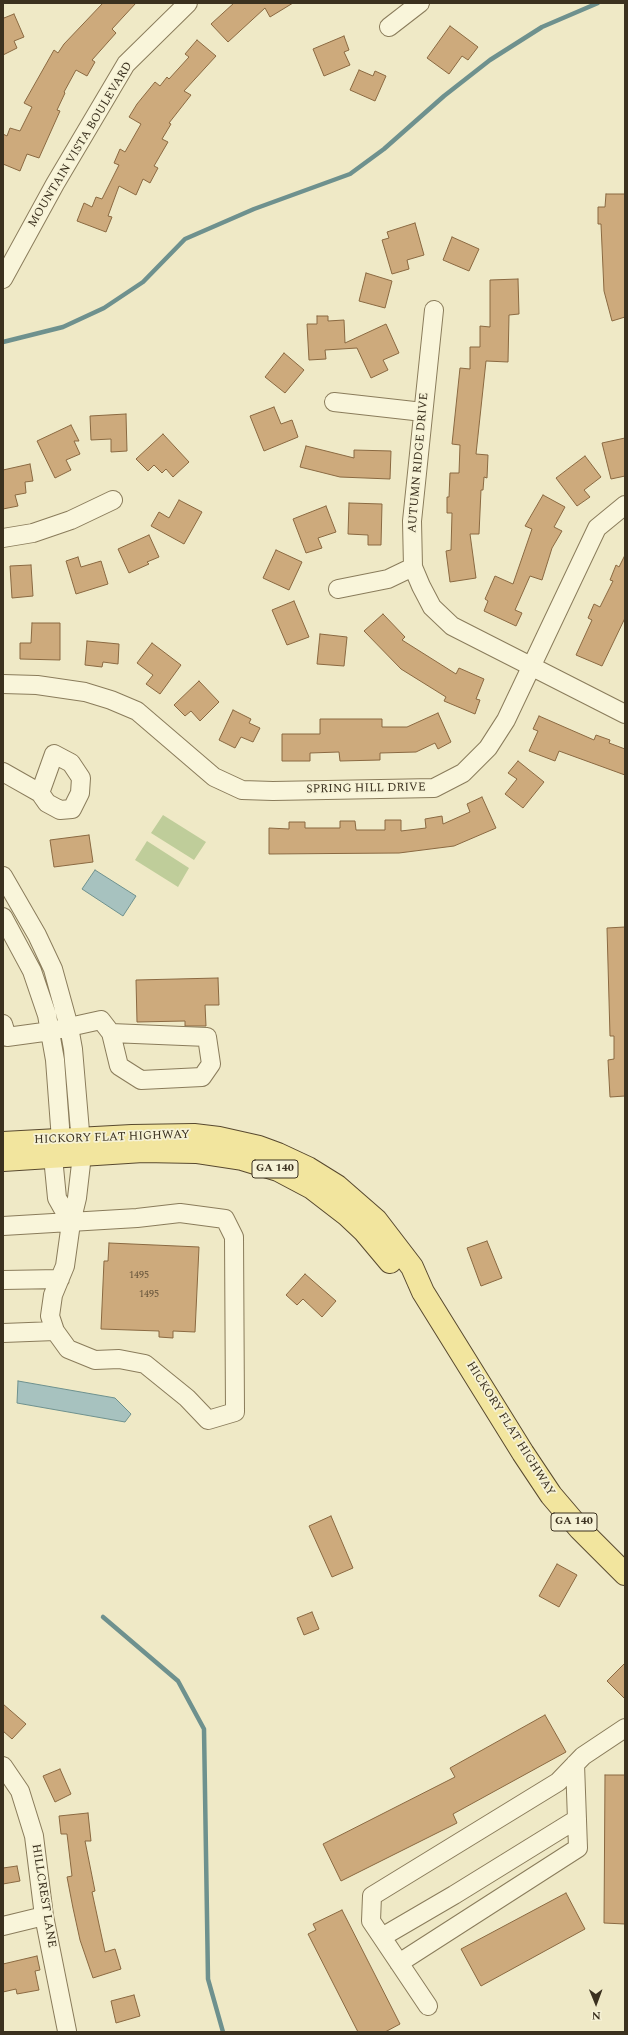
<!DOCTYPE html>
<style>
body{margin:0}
#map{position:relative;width:628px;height:2035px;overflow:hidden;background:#efe9c6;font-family:Spectral,serif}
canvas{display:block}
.frame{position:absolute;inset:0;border:4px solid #3b311f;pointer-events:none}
.north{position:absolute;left:576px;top:1983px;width:40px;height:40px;-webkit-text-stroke:3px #f6f2d6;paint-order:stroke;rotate:179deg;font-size:11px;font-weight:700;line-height:16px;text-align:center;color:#3b311f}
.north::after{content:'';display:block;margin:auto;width:14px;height:18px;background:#3b311f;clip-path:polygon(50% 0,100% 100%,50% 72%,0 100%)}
</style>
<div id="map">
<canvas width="628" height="2035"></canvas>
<div class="frame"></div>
<div class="north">N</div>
</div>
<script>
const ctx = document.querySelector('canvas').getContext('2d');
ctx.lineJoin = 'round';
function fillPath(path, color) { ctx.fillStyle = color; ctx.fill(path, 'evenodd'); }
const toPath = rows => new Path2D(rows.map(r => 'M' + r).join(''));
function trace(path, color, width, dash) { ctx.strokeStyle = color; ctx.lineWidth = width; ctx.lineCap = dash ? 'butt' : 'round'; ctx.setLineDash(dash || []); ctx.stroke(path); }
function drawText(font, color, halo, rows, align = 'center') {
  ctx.font = font + ' Spectral,serif'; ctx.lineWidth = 3.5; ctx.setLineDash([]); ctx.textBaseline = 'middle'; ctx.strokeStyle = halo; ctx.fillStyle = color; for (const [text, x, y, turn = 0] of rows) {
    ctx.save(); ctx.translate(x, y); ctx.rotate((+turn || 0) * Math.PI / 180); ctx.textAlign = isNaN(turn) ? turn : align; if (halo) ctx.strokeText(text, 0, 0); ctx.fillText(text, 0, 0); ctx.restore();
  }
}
const green = toPath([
 [163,815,206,842,194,860,151,833],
 [147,841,189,868,178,887,135,860]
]);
const water = toPath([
 [95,870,136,896,123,916,82,889,95,870],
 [18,1381,115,1398,131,1414,125,1422,17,1403,18,1381]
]);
const stream = toPath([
 [3,342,63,327,104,308,143,282,185,239,254,209,350,174,384,149,444,96,490,60,542,27,598,3],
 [103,1617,178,1681,204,1729,208,1979,223,2032]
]);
const building = toPath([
 [103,3,136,3,112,29,116,33,92,60,95,62,87,76,76,70,64,92,65,93,57,110,60,111,39,158,27,154,20,171,3,164,3,134,7,136,10,128,20,131,32,107,24,103,54,50,58,53,64,44,103,3],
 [234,3,293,3,270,17,265,8,228,42,211,24,234,3],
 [14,14,24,37,14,41,17,48,3,55,3,16,4,18,14,14],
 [450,26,478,47,468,60,462,56,449,74,427,58,450,26],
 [344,36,349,50,344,52,350,65,324,76,313,49,344,36],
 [197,40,216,56,184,91,191,95,169,123,171,124,162,139,168,142,154,166,158,168,150,183,143,179,136,195,119,186,108,216,112,217,106,232,77,221,84,203,92,207,96,197,102,199,119,165,114,163,120,149,125,152,141,124,129,117,137,104,155,82,160,86,167,77,169,79,189,57,185,54,197,40],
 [359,70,373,76,375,71,386,76,375,101,350,90,359,70],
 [606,194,625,194,625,317,612,321,604,291,601,224,598,224,598,207,605,207,606,194],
 [415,223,424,255,407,260,409,269,392,274,382,240,389,238,387,232,415,223],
 [452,237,479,249,469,271,443,260,452,237],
 [366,273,392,281,385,308,359,301,366,273],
 [518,279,519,314,509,315,508,362,486,361,476,454,488,455,487,478,484,477,483,490,481,490,479,534,470,534,476,578,450,582,446,551,451,550,452,513,447,513,447,497,449,497,450,473,459,473,460,445,452,444,460,368,470,369,470,347,480,347,480,326,490,327,490,280,518,279],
 [317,316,328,316,328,321,344,320,345,343,386,324,399,353,383,360,388,370,371,378,357,348,325,350,326,359,309,360,307,324,317,324,317,316],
 [284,353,304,370,285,393,265,377,284,353],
 [274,407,281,424,292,420,298,437,264,451,250,416,274,407],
 [126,414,127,451,111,452,111,439,91,440,90,416,126,414],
 [71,425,79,441,74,441,80,454,66,460,71,470,55,478,37,441,71,425],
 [163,434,189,462,173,477,166,469,162,473,154,465,148,471,136,459,163,434],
 [625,438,625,476,611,479,602,443,625,438],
 [306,446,354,458,354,450,391,451,390,479,340,477,300,467,306,446],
 [585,456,601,477,584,490,590,497,577,506,556,478,585,456],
 [30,464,33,481,25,482,26,493,15,495,18,506,3,509,3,470,30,464],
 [543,495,565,507,554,527,562,531,552,548,542,580,530,576,515,610,522,613,516,626,484,611,488,601,485,599,495,576,513,584,532,529,525,526,543,495],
 [179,500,202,512,184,544,151,526,159,512,169,518,179,500],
 [349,503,382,504,381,545,368,545,368,535,348,534,349,503],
 [326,506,336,532,318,538,322,548,306,553,293,519,326,506],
 [149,535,159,557,147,562,149,564,129,573,118,549,149,535],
 [276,550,302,562,289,590,263,578,276,550],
 [625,555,625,618,602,666,576,655,592,620,588,618,594,604,600,607,613,581,610,580,616,565,619,567,625,555],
 [78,557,81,567,101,561,108,584,76,594,66,561,78,557],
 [31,565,33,596,12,598,10,566,31,565],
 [294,601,309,637,287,645,272,610,294,601],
 [383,614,405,637,402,640,456,674,459,668,484,679,476,699,480,700,475,714,444,701,446,697,401,669,364,631,383,614],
 [32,623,60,623,60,660,20,659,20,643,31,643,32,623],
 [320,634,347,637,344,666,317,664,320,634],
 [87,641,119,644,118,664,103,662,102,667,85,665,87,641],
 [152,643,181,665,160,694,146,684,153,675,137,663,152,643],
 [199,681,219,702,200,721,191,711,185,716,174,705,199,681],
 [233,710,251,719,249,723,260,728,253,742,241,737,235,748,219,740,233,710],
 [438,713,451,742,438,749,435,743,416,752,380,753,380,760,340,761,339,752,310,753,310,761,282,761,282,734,320,734,320,719,382,719,382,727,407,727,438,713],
 [539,716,594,740,596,735,610,740,609,743,625,749,625,775,559,751,555,761,529,751,538,731,533,729,539,716],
 [518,761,544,782,523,808,505,794,517,779,508,773,518,761],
 [482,797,496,828,454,846,399,853,269,854,269,828,289,829,289,822,305,822,305,828,340,828,340,821,355,821,356,830,385,830,385,820,401,820,401,831,426,828,425,819,442,816,443,824,470,812,467,804,482,797],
 [89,835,93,862,54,867,50,840,89,835],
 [625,927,625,1096,610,1097,608,1060,614,1059,614,1036,610,1036,607,928,625,927],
 [218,978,219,1005,205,1005,206,1026,185,1026,185,1021,137,1022,136,980,218,978],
 [487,1241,502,1278,481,1286,467,1248,487,1241],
 [109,1243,199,1247,195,1332,173,1331,173,1338,159,1337,159,1331,101,1329,104,1261,108,1261,109,1243],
 [305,1274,336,1301,322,1317,303,1299,297,1305,286,1295,305,1274],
 [331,1516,353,1568,332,1577,309,1526,331,1516],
 [557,1564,577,1575,559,1607,539,1596,557,1564],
 [312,1612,319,1629,304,1635,297,1618,312,1612],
 [625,1663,625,1699,607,1681,625,1663],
 [3,1704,26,1724,12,1739,3,1731,3,1704],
 [545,1715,566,1752,453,1814,457,1823,341,1881,323,1844,455,1777,450,1768,545,1715],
 [60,1769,71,1794,55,1802,43,1776,60,1769],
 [605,1775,625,1775,625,1924,604,1923,605,1775],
 [88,1813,91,1841,85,1841,95,1891,92,1892,105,1952,115,1949,121,1969,93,1978,80,1940,73,1908,67,1877,72,1876,67,1834,61,1834,59,1816,88,1813],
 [17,1866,20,1881,3,1884,3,1868,17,1866],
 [566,1893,585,1929,481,1986,461,1949,566,1893],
 [342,1910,400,2024,385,2032,358,2032,308,1934,316,1930,313,1924,342,1910],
 [37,1956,40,1970,35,1971,39,1990,17,1994,16,1989,3,1992,3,1964,37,1956],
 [134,1995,140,2016,116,2023,111,2001,134,1995]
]);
const minor = toPath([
 [389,27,420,3],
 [3,279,55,184,126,64,188,3],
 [434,310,412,521,413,567,421,586,432,607,452,626,625,714],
 [334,402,423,412],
 [3,538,33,533,71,520,113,500],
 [338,589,388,579,413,567],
 [3,684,37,685,85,692,111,700,137,711,214,777,242,790,273,791,434,788,463,773,488,748,506,720,597,528,625,505],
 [3,772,40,793,47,803,60,810,72,809,80,793,81,778,71,763,54,754,40,793],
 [3,876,37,935,53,969,69,1027,73,1049,82,1155,77,1198,71,1223,57,1198,53,1157],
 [3,917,32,971,47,1015,55,1060,62,1153],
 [3,1024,7,1037,51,1031,101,1020,111,1033,119,1066,141,1080,202,1077,211,1064,207,1037,111,1033],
 [3,1226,137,1218,180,1213,225,1219,234,1237,235,1412,208,1420,187,1398,145,1364,119,1359,95,1360,68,1349,55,1331,50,1316,53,1295,65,1266,71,1223],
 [3,1280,60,1279],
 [3,1333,55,1331],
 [3,1766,20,1791,34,1836,44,1916,67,2031],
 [3,1926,44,1916],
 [382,1937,454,1895,577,1819],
 [399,1963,578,1848,575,1764],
 [428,2006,371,1921,372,1896,558,1782,583,1756,625,1728]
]);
const major = toPath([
 [3,1143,132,1136,194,1135,219,1138,259,1147,278,1154,308,1168,337,1186,376,1220,412,1267,423,1292,523,1453,551,1495,580,1529,625,1574],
 [3,1160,143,1151,196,1152,242,1159,278,1170,312,1188,347,1215,364,1231,390,1262]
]);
const numberNames = [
 ["1495",139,1276],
 ["1495",149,1295]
];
const shields = [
 [275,1169,46],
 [574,1522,46]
];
const shieldNames = [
 ["GA 140",275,1169],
 ["GA 140",574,1522]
];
const streetNames = [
 ["MOUNTAIN VISTA BOULEVARD",81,145,-59],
 ["AUTUMN RIDGE DRIVE",419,463,-85],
 ["SPRING HILL DRIVE",366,789,-1],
 ["HICKORY FLAT HIGHWAY",112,1138,-2],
 ["HICKORY FLAT HIGHWAY",510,1429,58],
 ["HILLCREST LANE",43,1896,81]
];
fillPath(green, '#bfcd9a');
fillPath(water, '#a7c2bf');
trace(water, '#6e918e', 1);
trace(stream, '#6e918e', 4.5);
fillPath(building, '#cdaa7c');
trace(building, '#8a6941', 1);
trace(minor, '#8a7c5b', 20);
trace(major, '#58492f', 24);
trace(minor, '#f9f5da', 18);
trace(major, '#f2e59e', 22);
drawText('10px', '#604f36', null, numberNames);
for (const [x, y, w] of shields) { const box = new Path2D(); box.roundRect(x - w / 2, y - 9, w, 18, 3); ctx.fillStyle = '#f6f2d6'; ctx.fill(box); trace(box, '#3b311f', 1); }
drawText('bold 11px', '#3b311f', null, shieldNames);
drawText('12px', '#3b311f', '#f6f2d6', streetNames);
</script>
